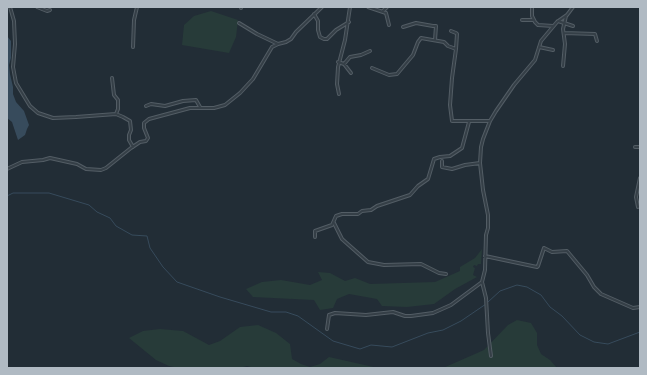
<!DOCTYPE html>
<style>
body{margin:0}
#map{position:relative;width:647px;height:375px;overflow:hidden;background:#222d36;font-family:Overpass,sans-serif}
canvas{display:block}
.frame{position:absolute;inset:0;border:8px solid #b0bac3;pointer-events:none}
</style>
<div id="map">
<canvas width="647" height="375"></canvas>
<div class="frame"></div>
</div>
<script>
const ctx = document.querySelector('canvas').getContext('2d');
ctx.lineJoin = 'round';
function fillPath(path, color) { ctx.fillStyle = color; ctx.fill(path, 'evenodd'); }
const toPath = rows => new Path2D(rows.map(r => 'M' + r).join(''));
function trace(path, color, width, dash) { ctx.strokeStyle = color; ctx.lineWidth = width; ctx.lineCap = dash ? 'butt' : 'round'; ctx.setLineDash(dash || []); ctx.stroke(path); }
const green = toPath([
 [211,11,238,20,236,37,229,53,182,45,184,25,194,16],
 [482,249,481,264,478,264,477,266,474,265,473,267,475,268,473,275,477,277,455,289,434,304,407,307,382,306,377,299,349,294,337,299,333,308,320,310,314,300,253,297,246,289,262,282,281,280,310,285,322,280,318,272,330,273,345,281,355,278,370,284,435,282,460,271,460,267,475,258],
 [517,320,531,323,537,333,537,345,541,354,550,360,557,368,443,368,484,350,508,325],
 [258,325,276,333,290,344,292,359,301,364,310,367,320,364,329,357,378,368,254,368,247,366,240,368,179,368,169,366,156,360,129,338,143,331,160,329,183,331,209,345,220,341,240,327]
]);
const water = toPath([
 [7,36,11,41,11,58,9,65,10,74,13,87,13,94,16,102,24,111,29,125,27,129,25,135,18,140,12,122,7,118]
]);
const stream = toPath([
 [7,196,13,193,49,193,89,205,97,212,110,218,116,226,132,235,147,236,150,248,163,267,177,282,220,297,271,312,286,312,298,316,333,341,360,349,371,345,392,347,428,333,443,330,461,321,486,304],
 [488,302,500,291,517,285,527,287,541,295,550,307,562,316,580,335,594,342,608,344,640,332]
]);
const minor = toPath([
 [10,7,14,21,15,44,13,67,16,83,30,106,38,113,53,118,76,117,116,114,123,117,130,121,131,130,129,135,129,140,133,147],
 [37,7,47,11,50,10],
 [368,7,386,13,389,25],
 [532,7,532,16,535,22,538,25,553,26],
 [241,8,241,7],
 [383,11,387,7],
 [314,14,318,21,318,30,320,37,324,39,327,39,336,30,349,22],
 [522,20,533,20],
 [558,21,573,26],
 [239,23,257,34,278,44],
 [403,27,416,23,433,26,436,26,435,40],
 [451,31,456,33,457,34,456,49],
 [564,33,595,34,597,41],
 [133,47,134,20,137,7],
 [539,47,553,50],
 [338,62,344,64,350,57,361,55,370,51],
 [344,64,351,73],
 [563,66,565,44,563,29,566,16],
 [372,68,389,75,397,74,413,55,418,42,421,38,444,42,448,46,456,49,452,78,450,105,452,121,490,121],
 [112,78,114,95,118,100,118,109,116,114],
 [339,94,337,84,338,67,345,40,350,7],
 [146,106,151,104,165,106,183,101,196,100,200,107],
 [635,147,640,147],
 [442,161,442,167,452,169,465,165,480,163],
 [7,169,22,162,43,160,50,158,77,164,86,169,101,170,106,168,131,148,140,142,146,141,148,138,144,128,144,123,149,119,190,108,214,108,225,105,240,93,253,79,272,47,278,44,286,42,291,39,296,32,322,7],
 [638,207,636,197,640,178],
 [334,223,342,239,368,262,384,265,421,264,439,273,446,274],
 [315,237,315,231,332,225,336,216,342,214,358,214,362,211,371,210,377,206,410,195,418,186,428,179,434,159,440,157,450,156,462,148,469,122],
 [485,256,537,267,538,266,544,248,552,252,567,251,587,275,594,287,601,294,633,308,640,307],
 [482,282,486,298,488,333,491,356],
 [327,329,329,315,335,313,366,315,393,312,405,316,411,316,433,313,451,305,482,282,485,270,486,235,488,228,488,215,483,190,480,163,481,147,483,139,490,121,496,111,514,85,535,60,541,41,557,22,567,15,573,7]
]);
fillPath(green, '#273b39');
fillPath(water, '#374b5c');
trace(stream, '#374b5c', 1);
trace(minor, '#535d65', 4);
trace(minor, '#353f47', 2);
</script>
